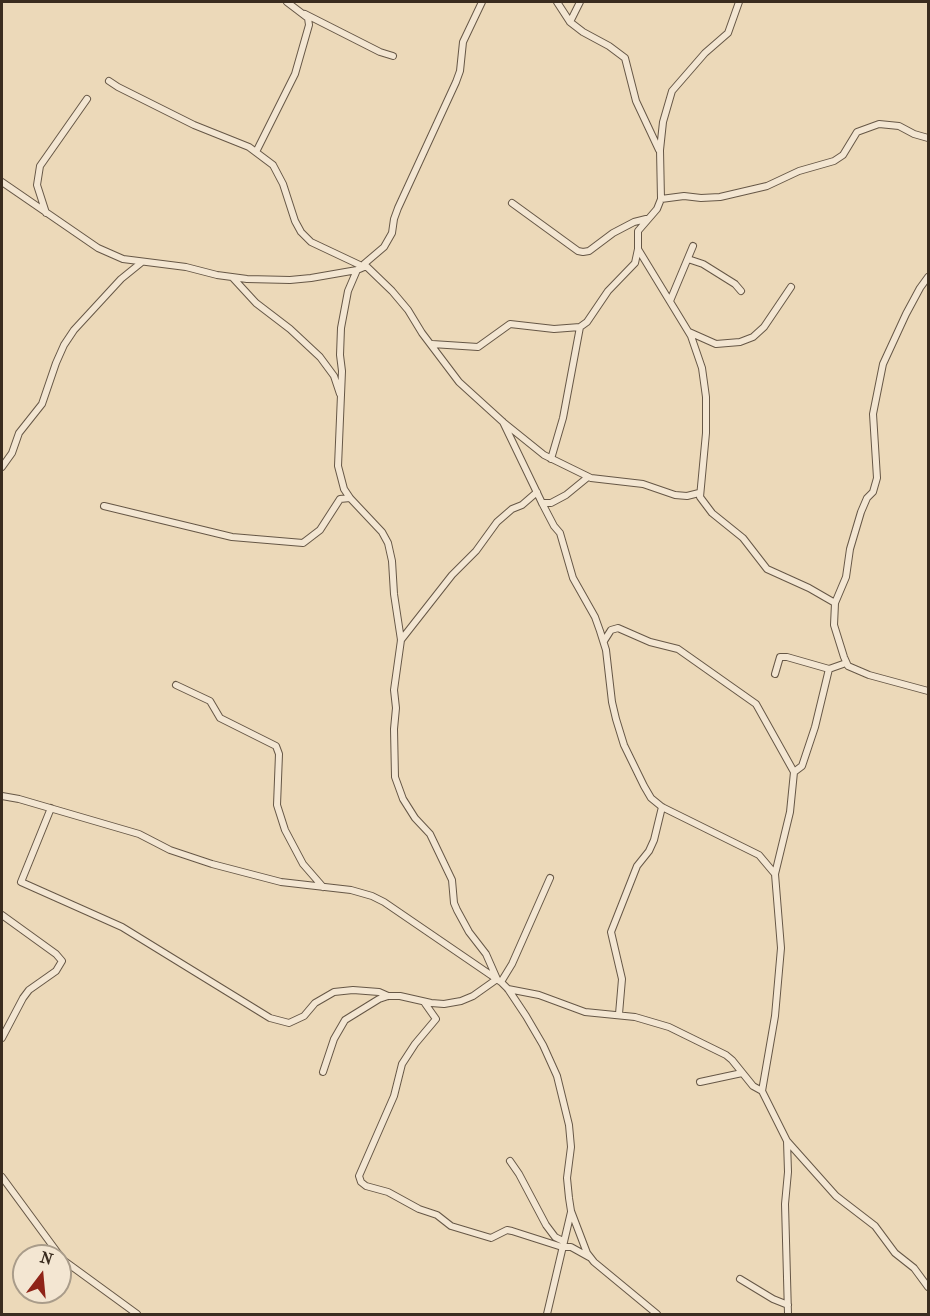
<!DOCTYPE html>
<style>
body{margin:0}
#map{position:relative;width:930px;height:1316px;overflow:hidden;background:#ecd9b9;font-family:"IM FELL French Canon",serif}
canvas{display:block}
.frame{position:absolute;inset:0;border:3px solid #3a2c1f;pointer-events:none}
.north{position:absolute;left:12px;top:1244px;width:60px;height:60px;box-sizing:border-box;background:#f3e6d2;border:2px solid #a99c8a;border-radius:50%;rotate:16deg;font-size:16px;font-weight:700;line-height:24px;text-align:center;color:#3a2c1f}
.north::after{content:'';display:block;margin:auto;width:21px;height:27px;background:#8f2418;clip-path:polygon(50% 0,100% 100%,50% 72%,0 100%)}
</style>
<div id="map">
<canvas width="930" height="1316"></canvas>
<div class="frame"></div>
<div class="north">N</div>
</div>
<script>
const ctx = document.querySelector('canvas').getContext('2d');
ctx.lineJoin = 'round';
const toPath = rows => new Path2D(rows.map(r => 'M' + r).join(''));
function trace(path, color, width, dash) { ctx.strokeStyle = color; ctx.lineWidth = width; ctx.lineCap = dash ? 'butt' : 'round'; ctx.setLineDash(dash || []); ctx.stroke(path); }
const minor = toPath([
 [557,2,570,22,583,32,609,46,625,58,636,101,659,150],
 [739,2,728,33,705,53,672,91,663,122,660,150,661,199,657,209,638,231,638,249,691,336,702,368,706,397,706,433,700,497,712,513,743,538,767,569,809,588,835,603,834,625,844,657,848,666,869,675,928,691],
 [305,14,380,52,393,56],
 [570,22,580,2],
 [109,81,118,87,194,125,249,147,273,165,283,184,295,221,301,232,311,242,364,267],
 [256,152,295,74,309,25,308,18,287,2],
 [2,182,98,248,123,259,186,267,217,275,247,279,290,280,311,278,357,270],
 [661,199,684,196,701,198,720,197,767,186,799,171,834,161,843,155,857,132,879,124,899,126,914,134,928,138],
 [512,203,578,251,583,252,589,251,613,233,634,222,646,219],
 [46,213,37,185,40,166,87,99],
 [688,259,703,264,735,284,741,291],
 [364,264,392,291,408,310,422,333,459,382,503,422,544,455,591,478,643,484,675,495,687,496,699,493],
 [233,278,256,303,290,329,320,357,334,376,340,394],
 [670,301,693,246],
 [689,332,716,344,740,342,753,337,764,327,791,287],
 [432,344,478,347,510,324,554,329,580,327,587,322,608,291,635,263,638,249],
 [503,422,542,503,554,526,560,533,573,578,595,617,600,631,606,650,612,702,616,719,624,745,644,786,651,798,662,807,759,855,775,874,781,948,775,1016,762,1091,787,1141,836,1196,875,1226,895,1253,914,1268,928,1287],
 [551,459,563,418,580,327],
 [2,467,12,453,19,433,42,404,56,363,64,345,74,330,121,279,142,262],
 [542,503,551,503,566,495,588,477],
 [104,506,232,537,303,543,320,530,340,499,350,498],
 [835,603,846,577,850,549,861,512,867,498,873,492,877,478,873,414,883,364,906,314,920,288,928,277],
 [401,640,452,575,476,551,497,522,512,509,522,505,537,492],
 [604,641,611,630,618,628,650,642,678,649,756,704,794,772,790,812,775,874],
 [775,674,780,657,787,657,829,669],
 [176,685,210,701,220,718,276,746,279,754,277,805,285,830,303,864,323,887],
 [794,772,802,766,815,727,829,669,846,663],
 [2,796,19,799,139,834,170,850,212,864,281,882,351,890,372,896,384,902,501,982,508,989,526,1016,543,1045,557,1076,569,1125,571,1147,567,1178,569,1198,571,1211,587,1253,594,1262,657,1314],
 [51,808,21,882,122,927,270,1018,289,1023,304,1016,315,1003,334,992,353,990,379,992,388,996],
 [2,915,56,954,62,961,56,971,29,990,23,998,2,1038],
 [501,982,512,964,550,878],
 [508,989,539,995,585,1012,635,1017,669,1027,726,1055,732,1060,753,1086,762,1091],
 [424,1002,436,1019,415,1044,402,1064,394,1096,359,1176,361,1182,366,1186,388,1192,419,1209,437,1215,451,1226,491,1238,507,1230,512,1231,562,1247,571,1247,589,1257],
 [619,1014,622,979,611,932,637,866,649,851,654,840,662,807],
 [323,1072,334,1039,345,1020,379,999,388,996,400,996,431,1003,444,1004,461,1001,473,996,497,979,486,954,469,932,457,910,454,903,452,880,430,834,415,818,403,799,395,777,394,729,396,708,394,690,401,640,394,594,392,561,388,543,382,532,350,498,344,489,338,466,342,371,340,355,341,328,348,291,357,270,364,267,364,264,384,247,392,233,394,219,398,208,456,82,460,71,463,42,482,2],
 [700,1082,742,1073],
 [787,1141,788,1172,785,1204,788,1314],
 [510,1161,519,1174,546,1225,555,1237,563,1241],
 [2,1177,63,1260,137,1314],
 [740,1279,773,1299,788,1305],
 [547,1314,571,1212]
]);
trace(minor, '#665746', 8);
trace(minor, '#f3e6d2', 6);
</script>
